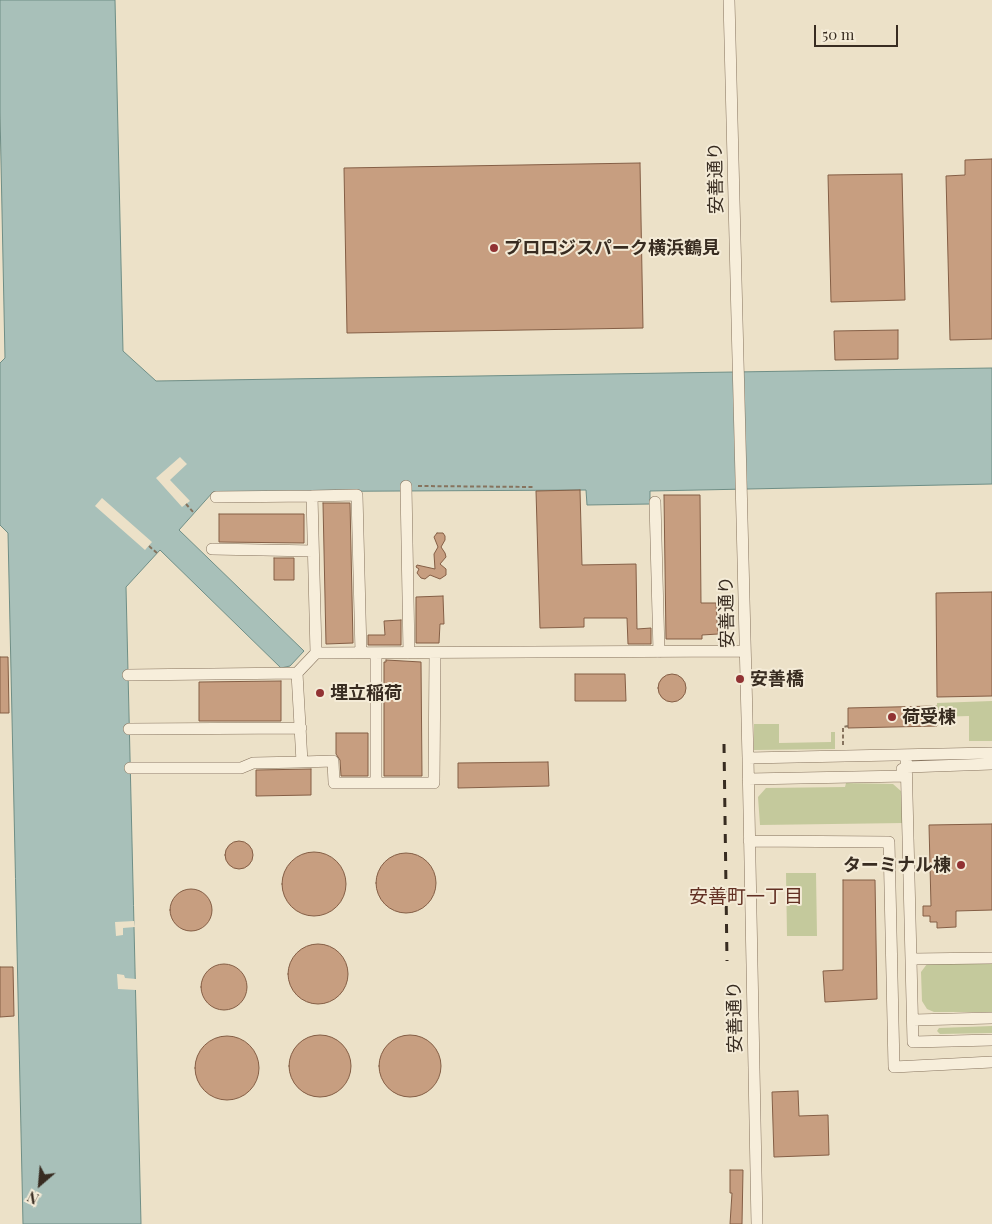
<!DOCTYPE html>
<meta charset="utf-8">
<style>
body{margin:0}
#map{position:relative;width:992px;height:1224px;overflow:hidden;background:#ece1c8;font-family:"Playfair Display",serif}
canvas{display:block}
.north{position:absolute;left:15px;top:1159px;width:50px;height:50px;-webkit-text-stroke:4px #f4ebd7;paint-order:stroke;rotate:207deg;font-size:14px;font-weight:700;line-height:20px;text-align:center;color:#382c21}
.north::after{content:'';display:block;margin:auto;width:18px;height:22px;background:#382c21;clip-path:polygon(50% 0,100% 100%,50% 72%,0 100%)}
.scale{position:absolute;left:814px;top:25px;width:84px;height:22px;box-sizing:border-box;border:2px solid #382c21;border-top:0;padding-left:6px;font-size:15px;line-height:18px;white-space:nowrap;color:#382c21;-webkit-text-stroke:4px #f4ebd7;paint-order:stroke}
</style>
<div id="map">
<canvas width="992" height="1224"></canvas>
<div class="north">N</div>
<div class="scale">50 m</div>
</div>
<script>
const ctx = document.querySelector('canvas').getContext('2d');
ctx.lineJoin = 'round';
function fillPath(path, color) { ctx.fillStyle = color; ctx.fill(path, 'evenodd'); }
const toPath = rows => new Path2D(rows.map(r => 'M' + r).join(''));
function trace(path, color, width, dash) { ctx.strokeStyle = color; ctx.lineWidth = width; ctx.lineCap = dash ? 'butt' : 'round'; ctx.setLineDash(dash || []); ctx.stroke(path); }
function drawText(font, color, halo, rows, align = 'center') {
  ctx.font = font + ' "Playfair Display","Noto Sans JP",serif'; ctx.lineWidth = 4; ctx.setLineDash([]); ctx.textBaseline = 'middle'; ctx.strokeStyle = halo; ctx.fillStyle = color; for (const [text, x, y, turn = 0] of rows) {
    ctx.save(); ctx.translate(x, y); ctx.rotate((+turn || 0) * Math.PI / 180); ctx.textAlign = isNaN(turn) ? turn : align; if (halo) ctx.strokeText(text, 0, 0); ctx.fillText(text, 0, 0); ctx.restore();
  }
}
const green = toPath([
 [992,701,992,741,969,741,969,716,937,717,937,703],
 [754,724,779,724,779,743,831,742,831,732,835,732,835,749,754,750],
 [846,783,893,784,902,792,904,823,760,825,758,797,766,788,845,787],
 [786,873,816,873,817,936,787,936],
 [992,962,992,1012,934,1012,927,1009,922,1001,921,972,927,964],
 [992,1026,992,1033,940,1034,937,1031,939,1028]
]);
const water = toPath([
 [0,0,115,0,123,351,156,381,992,368,992,484,650,491,650,504,587,505,586,490,213,492,179,530,304,651,290,666,281,668,160,550,126,587,141,1224,23,1224,8,533,0,525,0,363,5,358,0,113,0,0]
]);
const pier = toPath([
 [180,457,187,464,170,480,190,501,182,507,156,478],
 [102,498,152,542,145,550,95,506],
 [134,921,135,927,123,928,123,935,116,936,115,922],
 [117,974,124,975,125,978,136,979,136,990,118,989]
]);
const building = toPath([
 [992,159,992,339,950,340,946,176,965,175,965,160,992,159],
 [640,163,643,328,347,333,344,168,640,163],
 [902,174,905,300,831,302,828,175,902,174],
 [898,330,898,359,835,360,834,331,898,330],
 [580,490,582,565,636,564,637,629,651,628,651,644,628,644,627,618,584,618,584,627,540,628,536,491,580,490],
 [664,495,700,495,701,603,716,603,718,634,702,635,702,639,666,639,664,495],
 [323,503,350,503,353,643,326,644,323,503],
 [219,514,304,514,304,543,219,542,219,514],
 [437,533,443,533,445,536,445,540,441,547,445,553,446,557,440,564,446,569,446,575,440,579,430,575,425,579,421,578,417,573,419,569,416,567,417,565,435,569,434,554,438,547,434,537,437,533],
 [274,558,294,558,294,580,274,580,274,558],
 [992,592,992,696,937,697,936,593,992,592],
 [443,596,444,624,440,624,439,643,416,643,416,597,443,596],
 [401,620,401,645,368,645,368,635,385,635,384,621,401,620],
 [0,657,8,657,9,713,0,713,0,657],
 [386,660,421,662,422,776,384,776,384,662,386,662,386,660],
 [575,674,625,674,626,701,575,701,575,674],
 '658 688a14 14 0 1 1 28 0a14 14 0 1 1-28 0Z',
 [281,681,281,721,199,721,199,682,281,681],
 [936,706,937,726,848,728,848,708,936,706],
 [336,733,368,733,368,776,341,776,340,760,336,754,336,733],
 [548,762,549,786,458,788,458,763,548,762],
 [311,769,311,795,256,796,256,770,311,769],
 [992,824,992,910,956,911,956,927,937,928,937,922,930,922,930,916,923,916,923,906,931,906,929,825,992,824],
 '225 855a14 14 0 1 1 28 0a14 14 0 1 1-28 0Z',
 '282 884a32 32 0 1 1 64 0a32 32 0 1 1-64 0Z',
 '376 883a30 30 0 1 1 60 0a30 30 0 1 1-60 0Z',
 [843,880,875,880,877,999,825,1002,823,971,843,970,843,880],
 '170 910a21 21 0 1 1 42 0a21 21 0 1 1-42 0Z',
 '288 974a30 30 0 1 1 60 0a30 30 0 1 1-60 0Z',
 '201 987a23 23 0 1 1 46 0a23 23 0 1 1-46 0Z',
 [0,967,13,967,14,1016,0,1017,0,967],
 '289 1066a31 31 0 1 1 62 0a31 31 0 1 1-62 0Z',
 '379 1066a31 31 0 1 1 62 0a31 31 0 1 1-62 0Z',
 '195 1068a32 32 0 1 1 64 0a32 32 0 1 1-64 0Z',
 [798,1091,799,1116,828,1115,829,1155,774,1157,772,1092,798,1091],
 [730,1170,743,1170,742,1224,730,1224,732,1193,730,1193,730,1170]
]);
const path = toPath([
 [418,486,534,487],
 [186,504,194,513],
 [149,546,157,553],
 [843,745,843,727,848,726]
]);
const minor = toPath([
 [729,0,748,758,757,1224],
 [406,486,409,653],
 [312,496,357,495,361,653],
 [655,502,659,652],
 [212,549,313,551],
 [316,653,745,651],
 [376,653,376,783,434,783,435,653],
 [128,675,297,673],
 [129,729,301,728],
 [906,755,913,1042,992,1040],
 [748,758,992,753],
 [302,762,333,761,334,783,376,783],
 [130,768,241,768,253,763,302,762,297,673,316,653,312,496,216,497],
 [902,769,907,767,992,764],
 [748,779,907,776],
 [749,841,889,842,894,1067,992,1062],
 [912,959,992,958],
 [913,1020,992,1018]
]);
const rail = toPath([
 [724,744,727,961]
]);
const markers = [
 [494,248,5,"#913233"],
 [740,679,5,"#913233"],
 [320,693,5,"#913233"],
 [892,717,5,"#913233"],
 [961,865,5,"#913233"]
];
const streetNames = [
 ["安善通り",716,178,-91],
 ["安善通り",727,612,-91],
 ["安善通り",735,1017,-91]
];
const poiNames = [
 ["プロロジスパーク横浜鶴見",504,248],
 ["安善橋",750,679],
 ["埋立稲荷",330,693],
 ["荷受棟",902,717],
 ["ターミナル棟",951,865,"right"]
];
const neighbourhoodNames = [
 ["安善町一丁目",746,897]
];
fillPath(green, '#c4c99c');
fillPath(water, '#a8c0b9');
trace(water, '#6f8e86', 1);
fillPath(pier, '#ece1c8');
fillPath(building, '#c79e80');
trace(building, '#845e45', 1);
trace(minor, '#86735e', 12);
trace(path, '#86735e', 2, [4, 2.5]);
trace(minor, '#f7eedb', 11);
trace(rail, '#382c21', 3, [9, 9]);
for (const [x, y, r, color] of markers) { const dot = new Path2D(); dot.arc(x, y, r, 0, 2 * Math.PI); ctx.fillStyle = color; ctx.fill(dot); trace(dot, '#f4ebd7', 2); }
drawText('18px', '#382c21', '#f4ebd7', streetNames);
drawText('bold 18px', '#382c21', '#f4ebd7', poiNames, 'left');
drawText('19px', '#623023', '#f4ebd7', neighbourhoodNames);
</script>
